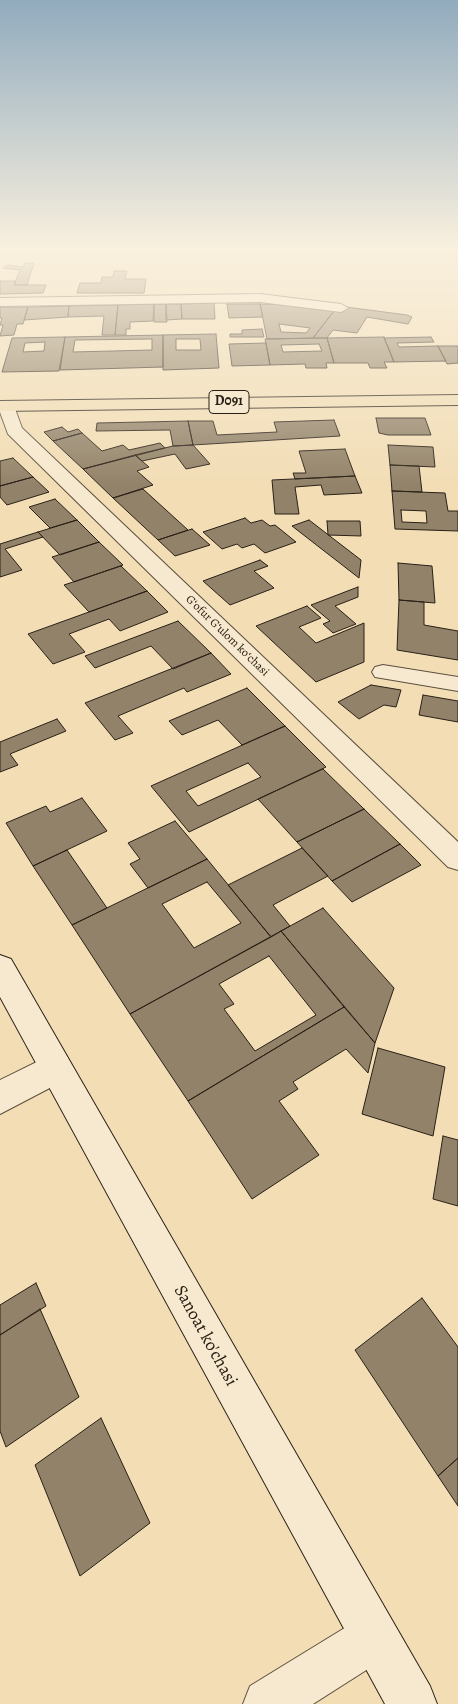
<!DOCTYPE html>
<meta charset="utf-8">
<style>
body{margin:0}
canvas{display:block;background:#f2ddb5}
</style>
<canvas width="458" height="1704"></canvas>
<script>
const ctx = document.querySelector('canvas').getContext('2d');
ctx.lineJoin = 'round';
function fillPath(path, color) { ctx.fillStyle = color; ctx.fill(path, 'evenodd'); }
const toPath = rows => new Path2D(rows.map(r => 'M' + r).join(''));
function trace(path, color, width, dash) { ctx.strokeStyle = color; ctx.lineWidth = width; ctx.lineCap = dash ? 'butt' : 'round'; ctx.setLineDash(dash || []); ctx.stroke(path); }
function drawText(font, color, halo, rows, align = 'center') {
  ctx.font = font + ' Alegreya,serif'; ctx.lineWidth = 4; ctx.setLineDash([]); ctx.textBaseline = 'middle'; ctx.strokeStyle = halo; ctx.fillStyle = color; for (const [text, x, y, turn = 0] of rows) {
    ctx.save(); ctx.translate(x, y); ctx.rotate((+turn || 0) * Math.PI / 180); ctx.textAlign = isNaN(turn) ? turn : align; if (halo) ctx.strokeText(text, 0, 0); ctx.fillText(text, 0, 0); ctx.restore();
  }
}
const building = toPath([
 [25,263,34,263,27,285,14,285,20,270,3,268,7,265,23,267,25,263],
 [114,271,127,271,125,279,146,279,144,293,77,293,80,283,101,283,102,277,113,277,114,271],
 [0,281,16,281,14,285,46,285,43,293,0,294,0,281],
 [214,303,215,319,182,319,181,304,214,303],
 [154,304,166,304,167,322,154,322,154,304],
 [154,304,153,321,130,322,130,329,126,329,126,335,115,335,118,305,154,304],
 [166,304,181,304,182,319,166,320,166,304],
 [227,304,260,304,263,317,229,318,227,304],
 [260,304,290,305,334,311,313,338,267,339,260,304],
 [279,324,310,328,306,333,281,332,279,324],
 [118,305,115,335,102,335,104,316,68,317,69,306,118,305],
 [69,306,68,317,24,320,28,307,69,306],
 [0,307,28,307,23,324,17,324,14,335,0,336,3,325,0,325,2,318,0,318,0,307],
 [346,307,407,315,412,317,408,324,367,317,357,333,333,330,327,338,313,338,334,311,343,312,346,307],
 [262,329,264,337,230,337,230,334,242,334,242,330,262,329],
 [216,334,219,368,163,370,163,335,216,334],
 [176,339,200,339,201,350,176,350,176,339],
 [163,335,163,367,60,370,65,337,163,335],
 [152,339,152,350,73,352,75,340,152,339],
 [65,337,59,371,2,372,12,338,65,337],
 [45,342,44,351,23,352,25,343,45,342],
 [384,337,394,362,384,362,387,368,370,368,368,363,334,363,327,338,384,337],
 [431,337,434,342,397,343,399,347,438,346,446,361,394,362,384,338,431,337],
 [327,338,334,363,326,363,327,368,306,368,305,364,270,365,265,339,327,338],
 [319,344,322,351,283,352,281,345,319,344],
 [266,343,270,365,232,366,229,344,266,343],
 [438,346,458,346,458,363,447,364,438,346],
 [376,418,425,418,431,435,388,435,379,433,376,418],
 [334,420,340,436,193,445,188,421,213,421,217,435,277,432,274,422,334,420],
 [188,421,193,445,173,446,170,430,96,431,97,423,188,421],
 [62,427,68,432,78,429,82,433,53,441,44,432,62,427],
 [82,433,102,451,123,445,129,450,160,443,165,448,83,469,53,441,82,433],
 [193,445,210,464,186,469,175,454,142,461,135,455,173,446,193,445],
 [388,445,433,447,435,467,390,465,388,445],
 [345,449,355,476,295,479,293,473,306,473,299,451,345,449],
 [135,455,149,467,137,471,153,485,113,498,83,469,135,455],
 [13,458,33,477,0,486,0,461,13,458],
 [390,465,419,466,422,492,392,491,390,465],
 [355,476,362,493,324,495,321,485,295,487,299,514,275,514,272,480,355,476],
 [33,477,49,492,7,505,0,497,0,486,33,477],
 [143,489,188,530,158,540,113,498,143,489],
 [392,491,445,493,448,511,458,511,458,531,395,529,392,491],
 [401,510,426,511,427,523,402,522,401,510],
 [55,499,77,520,50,528,29,507,55,499],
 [245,518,251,523,262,520,270,526,275,525,296,542,265,553,254,544,242,548,237,544,222,549,203,532,245,518],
 [77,520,99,542,60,555,38,532,77,520],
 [309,520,361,560,359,578,292,526,309,520],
 [327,521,360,521,361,536,328,535,327,521],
 [192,529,210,545,175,556,158,540,192,529],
 [38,532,43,537,5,549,22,570,0,577,0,544,38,532],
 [99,542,123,565,74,582,52,557,99,542],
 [260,560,268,566,254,571,274,588,230,605,203,581,260,560],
 [398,563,432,566,435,603,399,600,398,563],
 [121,566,147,591,89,612,64,585,121,566],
 [358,587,358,597,335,606,356,624,333,633,323,624,330,621,311,605,358,587],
 [147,591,168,612,120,631,109,619,69,634,85,652,53,664,28,634,147,591],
 [399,600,424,602,424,625,458,631,458,660,397,650,399,600],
 [307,606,321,618,299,627,316,643,364,623,364,662,316,682,256,626,307,606],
 [178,621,211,653,173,669,151,646,95,668,85,656,178,621],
 [211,653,231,674,187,692,184,688,118,716,133,733,115,740,85,703,211,653],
 [371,685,401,690,396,707,384,705,359,719,338,702,371,685],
 [247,688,285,726,242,745,218,720,182,735,169,721,247,688],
 [423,695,458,701,458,722,419,715,423,695],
 [57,719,66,731,10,754,18,765,0,772,0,742,57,719],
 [285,726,326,767,189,832,151,786,285,726],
 [248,763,261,777,198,806,186,791,248,763],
 [323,769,364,809,297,842,258,799,323,769],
 [82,798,107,831,33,866,6,823,46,806,50,812,82,798],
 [364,809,400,844,332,881,297,842,364,809],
 [175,821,207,859,148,888,130,864,140,859,128,843,175,821],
 [400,844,421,865,352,902,332,881,400,844],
 [302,848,328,876,273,905,290,926,271,937,228,885,302,848],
 [67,850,107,908,72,925,33,866,67,850],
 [207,859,271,937,130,1014,72,925,207,859],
 [207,882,241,923,194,948,162,904,207,882],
 [323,908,394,988,375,1043,281,931,323,908],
 [281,931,344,1007,188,1101,130,1014,281,931],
 [269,956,316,1015,255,1051,224,1009,234,1004,219,984,269,956],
 [344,1007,375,1043,368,1073,346,1049,293,1082,298,1089,279,1101,319,1155,252,1199,188,1101,344,1007],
 [378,1048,445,1067,433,1136,362,1114,378,1048],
 [443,1136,458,1140,458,1206,433,1199,443,1136],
 [36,1283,46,1306,0,1335,0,1305,36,1283],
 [422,1298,458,1347,458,1458,438,1476,355,1350,422,1298],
 [40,1309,79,1397,6,1447,0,1431,0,1335,40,1309],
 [101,1418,150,1523,80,1576,35,1465,101,1418],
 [458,1458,458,1506,438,1476,458,1458]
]);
const street = toPath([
 [260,294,341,304,348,308,341,312,260,302,0,306,0,298,260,294],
 [6,401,12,403,14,406,22,428,458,842,458,870,448,867,8,434,0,412,0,403,6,401],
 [383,665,458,677,458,691,375,677,372,672,375,667,383,665],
 [55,1053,67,1057,72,1068,67,1079,0,1114,0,1080,55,1053],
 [373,1614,390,1621,397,1638,390,1655,313,1704,243,1704,250,1686,356,1621,373,1614]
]);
const secondary = toPath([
 [0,955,11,959,430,1686,437,1704,385,1704,0,997,0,955]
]);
const highway = toPath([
 [458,395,458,405,0,411,0,401,458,395]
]);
const farStreetnames = [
 ["Gʻofur Gʻulom koʻchasi",227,636,44]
];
const shields = [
 [229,402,40]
];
const shieldNames = [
 ["D091",229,402]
];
const nearStreetnames = [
 ["Sanoat ko'chasi",205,1336,61]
];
fillPath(building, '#928269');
trace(building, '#2a2016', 1);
trace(street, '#5c4f3e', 2);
trace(secondary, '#2a2016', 2);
trace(highway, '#2a2016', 2);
fillPath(street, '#f7e9cf');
fillPath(secondary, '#f7e9cf');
fillPath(highway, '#f2ddb5');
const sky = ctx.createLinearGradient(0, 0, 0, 486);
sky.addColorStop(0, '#91abbe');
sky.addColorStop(0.51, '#f9f0de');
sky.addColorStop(1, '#f9f0de00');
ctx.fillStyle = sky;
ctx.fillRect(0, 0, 458, 486);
drawText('12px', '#2a2016', '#f7e9cf', farStreetnames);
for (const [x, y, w] of shields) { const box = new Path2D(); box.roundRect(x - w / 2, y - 11.5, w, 23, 4); ctx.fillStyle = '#f7e9cf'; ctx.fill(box); trace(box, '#2a2016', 1); }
drawText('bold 14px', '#2a2016', null, shieldNames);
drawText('18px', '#2a2016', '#f7e9cf', nearStreetnames);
</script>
